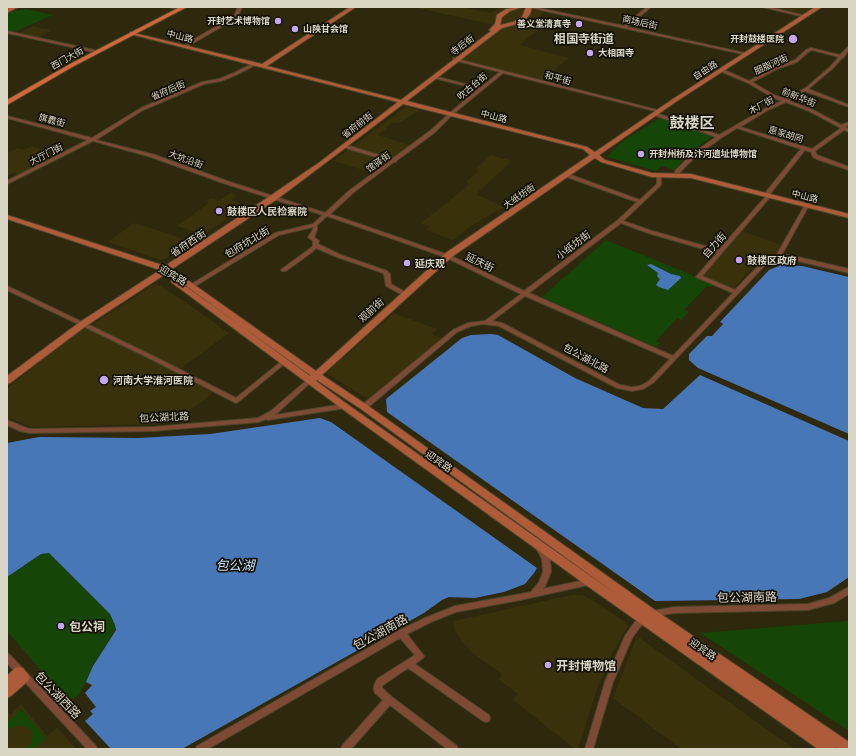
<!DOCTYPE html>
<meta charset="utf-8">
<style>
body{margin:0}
#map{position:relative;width:856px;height:756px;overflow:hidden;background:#2e280c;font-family:Georgia,serif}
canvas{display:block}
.frame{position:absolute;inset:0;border:8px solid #dad6c6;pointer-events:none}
</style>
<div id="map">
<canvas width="856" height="756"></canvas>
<div class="frame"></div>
</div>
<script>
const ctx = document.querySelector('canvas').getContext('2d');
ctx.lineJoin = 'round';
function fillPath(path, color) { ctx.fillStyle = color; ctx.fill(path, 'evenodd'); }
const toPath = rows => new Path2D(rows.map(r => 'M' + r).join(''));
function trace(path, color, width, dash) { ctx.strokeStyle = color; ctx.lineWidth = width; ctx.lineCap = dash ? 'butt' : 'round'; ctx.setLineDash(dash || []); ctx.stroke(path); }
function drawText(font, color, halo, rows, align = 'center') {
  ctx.font = font + ' Georgia,"Noto Sans SC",serif'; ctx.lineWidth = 3.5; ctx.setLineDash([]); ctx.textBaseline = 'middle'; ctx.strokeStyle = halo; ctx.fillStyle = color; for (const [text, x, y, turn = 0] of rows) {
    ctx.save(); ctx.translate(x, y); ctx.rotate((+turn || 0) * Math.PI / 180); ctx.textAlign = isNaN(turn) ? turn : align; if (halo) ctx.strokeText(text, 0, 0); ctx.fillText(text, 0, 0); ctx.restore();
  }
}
const built = toPath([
 [413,7,462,7,491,13,500,7,518,7,544,12,529,26,540,28,520,45,569,58,541,81,463,60,464,58,504,27],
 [767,7,813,7,803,14],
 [33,26,52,30,38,38,18,34],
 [406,107,419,110,399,123,394,122,378,135,412,146,373,173,333,161],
 [32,146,57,155,18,174,14,173,7,176,7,151,10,152,18,148,24,150],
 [491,155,512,161,476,194,504,207,471,226,453,240,426,230,430,226,421,223,465,188,468,185,467,181,478,171,475,170],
 [231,193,237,196,231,200,246,206,198,238,192,235,195,232,177,226,209,203,206,202,211,198,218,201],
 [134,223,172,235,191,242,165,259,160,260,108,242],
 [742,231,782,245,775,255,758,261,731,291,700,278],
 [154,284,157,284,191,306,229,333,180,369,92,325],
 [394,313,437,329,432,334,443,339,368,399,326,373],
 [88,328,176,372,213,393,180,418,161,420,160,424,30,427,7,417,7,388,80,331],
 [572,595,582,595,590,599,625,622,628,626,611,655,597,689,578,749,575,749,513,700,518,694,499,680,502,674,471,652,455,632,453,621],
 [637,636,794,749,681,749,613,698],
 [21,704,47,736,57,727,76,749,7,749,7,711,11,714]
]);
const green = toPath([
 [25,9,53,15,14,32,7,30,7,13],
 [660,118,713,136,686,156,675,170,661,166,656,171,607,157,623,141],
 [606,240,714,284,711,287,707,286,684,310,689,312,681,320,677,318,656,341,660,343,656,347,542,297],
 [49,553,110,614,116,628,93,666,90,675,79,695,68,702,7,631,7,577,41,554],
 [849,619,849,731,700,633,847,621],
 [21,709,46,738,35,749,27,749,32,741,31,730,29,728,21,725,7,729,7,723]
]);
const water = toPath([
 [651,264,671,274,680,276,681,278,668,290,659,287,656,285,660,279,657,276,658,273,647,265],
 [781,265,802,266,849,277,849,434,698,368,689,360,689,354,707,336,712,336,723,324,720,322,769,270],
 [491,334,498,335,575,378,643,408,663,409,700,375,849,441,849,577,827,592,799,599,655,601,387,412,386,399,462,338,471,335],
 [320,418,331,422,537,568,534,573,525,584,504,592,475,598,449,597,442,600,424,613,182,749,111,749,85,721,93,714,90,711,96,707,85,693,92,685,86,682,93,666,116,630,115,625,110,614,49,553,41,554,7,577,7,443,39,437,138,438,210,434]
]);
const street = toPath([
 [169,7,178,7,180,8,178,9,169,7],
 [238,7,242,7,237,18,188,46,186,46,186,44,234,16,238,7],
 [527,7,534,7,624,26,647,7,651,7,627,27,749,54,747,55,527,7],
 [762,7,769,7,807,16,805,17,762,7],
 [7,31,94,50,96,51,94,52,7,33,7,31],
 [848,47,849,47,849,50,843,58,842,58,832,69,808,89,849,105,849,107,805,91,789,101,811,109,841,125,849,122,849,125,845,127,849,129,849,132,844,130,815,151,817,155,849,167,849,170,819,160,813,157,811,152,805,150,770,194,766,194,766,192,801,149,737,128,721,138,696,156,679,173,675,173,675,171,692,154,716,137,654,115,654,113,656,113,719,135,766,108,782,101,772,97,748,83,720,71,720,69,722,69,749,81,775,67,795,60,806,50,811,48,840,55,848,47],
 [812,50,839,57,830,67,807,87,786,99,774,95,752,82,777,69,797,62,808,52,812,50],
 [786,102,809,111,841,128,812,149,740,127,768,110,786,102],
 [453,58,661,111,659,112,503,73,453,114,434,133,396,161,396,162,394,162,354,192,330,214,449,255,524,291,618,220,637,202,564,176,564,174,568,174,640,200,657,184,657,176,659,175,661,176,661,185,623,221,652,231,719,250,767,195,771,195,771,196,702,276,735,290,765,259,776,256,805,205,807,204,809,205,781,256,789,255,849,269,849,273,789,259,774,260,769,261,653,383,643,389,632,391,617,388,499,326,483,324,471,326,457,332,366,409,364,409,361,407,362,405,453,330,468,323,485,321,521,294,445,257,327,216,317,225,317,230,314,237,319,241,318,244,341,255,387,271,390,274,391,284,407,293,408,294,407,295,403,295,386,286,384,274,383,273,337,257,316,248,312,252,286,271,282,271,281,270,282,269,308,250,313,246,313,241,308,237,313,230,313,227,279,235,192,288,189,286,190,285,275,233,313,224,323,215,223,183,151,157,93,141,7,184,7,181,88,140,7,118,7,116,92,138,141,108,202,82,219,79,234,73,254,63,256,64,255,65,236,75,221,81,204,84,143,110,96,140,155,155,227,181,325,213,350,190,390,161,342,147,342,145,346,145,392,159,430,131,451,112,478,89,434,78,434,76,480,88,500,72,453,60,453,58],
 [621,223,648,233,717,253,696,277,733,293,673,356,529,293,621,223],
 [525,296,670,359,649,381,640,386,632,387,620,385,502,323,492,321,525,296],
 [7,286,80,321,81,322,80,323,76,323,7,290,7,286],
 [83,322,157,358,236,398,283,360,287,360,288,361,238,402,236,403,153,360,81,325,80,324,83,322],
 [309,379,312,381,311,382,275,415,344,404,347,406,346,408,268,420,266,419,259,422,153,431,30,433,20,431,7,425,7,420,24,427,30,429,153,427,258,418,271,411,307,380,309,379],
 [540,545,543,546,550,559,551,572,545,586,542,589,590,579,593,580,594,582,593,584,520,600,456,612,431,622,407,634,424,656,423,658,415,664,489,715,490,718,489,721,486,722,483,721,408,668,383,685,382,686,382,688,392,697,457,746,458,749,447,749,390,705,351,749,341,749,342,746,383,700,375,693,374,690,374,686,377,679,415,655,400,638,208,749,196,749,197,746,398,631,425,618,455,606,531,592,539,582,543,572,542,559,536,548,537,546,540,545],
 [849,587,849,594,834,603,808,610,674,613,651,617,640,627,632,638,613,682,593,749,585,749,605,682,625,636,634,623,646,612,674,607,808,604,829,598,849,587],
 [7,653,10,655,96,746,97,749,87,749,7,663,7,653]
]);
const secondary = toPath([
 [11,7,18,7,7,13,7,9,11,7],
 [350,7,356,7,267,66,401,100,491,31,489,30,495,24,497,15,506,9,522,7,510,11,502,17,500,25,513,22,522,17,526,7,532,7,530,14,526,19,517,24,502,28,407,101,587,147,595,152,673,99,815,7,822,7,677,101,599,155,605,160,652,173,691,174,849,214,849,218,691,178,652,177,601,162,595,158,453,256,322,375,367,405,655,610,849,742,849,749,837,749,835,747,835,749,818,749,586,585,341,408,171,282,172,280,178,280,310,376,310,375,167,273,86,326,10,383,7,384,7,376,80,322,160,270,7,219,7,215,165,266,270,196,320,162,398,102,130,34,130,32,262,64,350,7],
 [403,104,583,149,590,155,447,252,316,371,172,269,276,200,324,164,403,104],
 [317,380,361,409,616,594,347,404,316,381,317,380],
 [19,667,23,668,30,677,28,681,11,696,7,698,7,676,15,668,19,667]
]);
const primary = toPath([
 [180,7,187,7,74,66,7,105,7,100,70,64,180,7]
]);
const markers = [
 [278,21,4,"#c4a7f1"],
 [579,24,4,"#c4a7f1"],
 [295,29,4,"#c4a7f1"],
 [793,39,5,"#c4a7f1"],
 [590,53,4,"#c4a7f1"],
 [641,154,4,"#c4a7f1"],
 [219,211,4,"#c4a7f1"],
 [739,260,4,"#c4a7f1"],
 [407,263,4,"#c4a7f1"],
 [104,380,5,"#c4a7f1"],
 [61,626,4,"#c4a7f1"],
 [548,665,4,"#c4a7f1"]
];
const farPoinames = [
 ["开封艺术博物馆",270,21],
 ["善义堂清真寺",571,24],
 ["山陕甘会馆",303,29,"left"],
 ["开封鼓楼医院",784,39],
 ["大相国寺",598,53,"left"],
 ["开封州桥及汴河遗址博物馆",649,154,"left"]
];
const farStreetnames = [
 ["商场后街",640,22,12],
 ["中山路",180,36,14],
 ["寺后街",462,45,-38],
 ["西门大街",67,58,-29],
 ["胭脂河街",771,64,-24],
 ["自由路",705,70,-33],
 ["和平街",558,78,15],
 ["吹古台街",472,86,-40],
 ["省府后街",168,90,-23],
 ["前新华街",799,97,22],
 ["木厂街",761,105,-28],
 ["中山路",494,116,14],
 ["旗纛街",52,120,15],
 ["省府前街",357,125,-38],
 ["惠家胡同",786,134,17],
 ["大厅门街",46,154,-27],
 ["大坑沿街",186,159,20],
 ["馆驿街",378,162,-36],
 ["大纸坊街",519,196,-34],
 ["中山路",805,196,14]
];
const poiNames = [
 ["鼓楼区人民检察院",227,211],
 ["鼓楼区政府",747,260],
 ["延庆观",415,263],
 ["河南大学淮河医院",113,380]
];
const streetNames = [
 ["包府坑北街",247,242,-31],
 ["省府西街",188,243,-34],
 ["小纸坊街",573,245,-37],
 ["自力街",714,245,-49],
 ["延庆街",480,262,26],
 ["迎宾路",173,275,30],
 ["观前街",371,310,-42],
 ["包公湖北路",586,358,28],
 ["包公湖北路",164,417,-3],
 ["迎宾路",439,461,35],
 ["迎宾路",703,649,35]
];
const farDistrictnames = [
 ["相国寺街道",584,38]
];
const nearStreetnames = [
 ["包公湖南路",747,597,-1],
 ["包公湖南路",380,632,-29],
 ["包公湖西路",58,695,46]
];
const nearPoinames = [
 ["包公祠",69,626],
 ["开封博物馆",556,665]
];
const nearWaternames = [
 ["包公湖",235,565]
];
const farTownnames = [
 ["鼓楼区",692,122]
];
fillPath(built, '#39310c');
fillPath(green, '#154507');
fillPath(water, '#4777b7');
trace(street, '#4a442a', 2);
trace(secondary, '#4a442a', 2);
trace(primary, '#4a442a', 2);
fillPath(street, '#7e4a35');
fillPath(secondary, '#ad5b39');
fillPath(primary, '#d1673a');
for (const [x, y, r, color] of markers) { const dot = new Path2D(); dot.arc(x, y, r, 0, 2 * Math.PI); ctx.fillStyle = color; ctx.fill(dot); trace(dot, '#141106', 1.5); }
drawText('bold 9px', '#dad6c6', '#141106', farPoinames, 'right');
drawText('9px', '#dad6c6', '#141106', farStreetnames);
drawText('bold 10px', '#dad6c6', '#141106', poiNames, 'left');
drawText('10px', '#dad6c6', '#141106', streetNames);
drawText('bold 12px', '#dad6c6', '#141106', farDistrictnames);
drawText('12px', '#dad6c6', '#141106', nearStreetnames);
drawText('bold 12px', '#dad6c6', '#141106', nearPoinames, 'left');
drawText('italic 13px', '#c1dbff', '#141106', nearWaternames);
drawText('bold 15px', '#dad6c6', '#141106', farTownnames);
</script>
